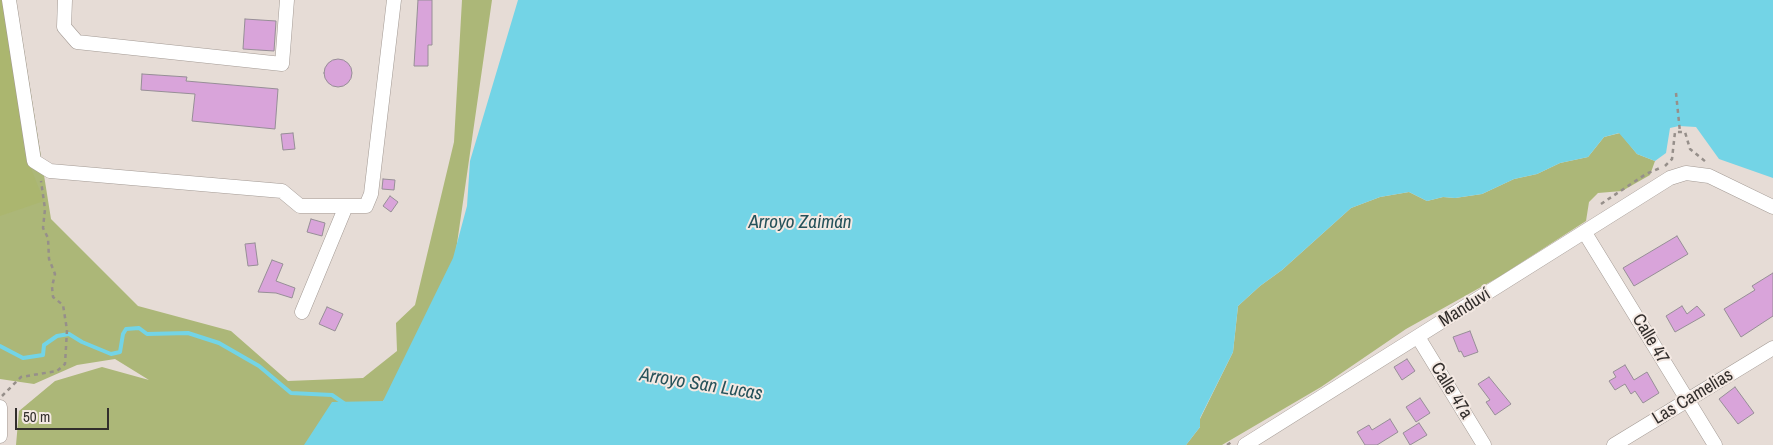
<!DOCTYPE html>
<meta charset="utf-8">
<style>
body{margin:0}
#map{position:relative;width:1773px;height:445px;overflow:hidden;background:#e6dcd6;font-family:"Archivo Narrow",sans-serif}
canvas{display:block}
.scale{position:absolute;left:15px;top:408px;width:94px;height:22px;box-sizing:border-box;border:2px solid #322e2c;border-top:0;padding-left:6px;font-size:15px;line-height:18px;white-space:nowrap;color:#322e2c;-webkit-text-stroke:4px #f4e9e3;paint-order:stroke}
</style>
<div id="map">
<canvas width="1773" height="445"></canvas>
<div class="scale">50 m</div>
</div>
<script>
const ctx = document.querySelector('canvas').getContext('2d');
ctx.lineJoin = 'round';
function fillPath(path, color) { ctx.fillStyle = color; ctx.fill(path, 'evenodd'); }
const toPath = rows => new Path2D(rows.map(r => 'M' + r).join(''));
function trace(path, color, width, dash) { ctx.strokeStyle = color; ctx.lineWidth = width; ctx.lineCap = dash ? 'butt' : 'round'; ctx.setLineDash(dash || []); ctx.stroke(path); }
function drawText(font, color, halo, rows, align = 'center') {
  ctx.font = font + ' "Archivo Narrow",sans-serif'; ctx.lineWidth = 4; ctx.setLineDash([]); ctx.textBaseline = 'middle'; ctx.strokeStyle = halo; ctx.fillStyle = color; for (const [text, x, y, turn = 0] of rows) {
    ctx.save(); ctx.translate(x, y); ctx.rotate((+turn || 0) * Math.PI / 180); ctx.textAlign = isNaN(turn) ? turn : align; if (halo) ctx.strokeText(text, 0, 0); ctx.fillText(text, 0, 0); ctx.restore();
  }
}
const green = toPath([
 [0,0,16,0,51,219,138,306,231,331,288,381,363,378,397,351,396,323,415,305,454,142,462,0,492,0,443,341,383,401,329,445,16,445,19,411,55,381,102,367,149,380,115,359,77,365,34,384,0,379],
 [1620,133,1637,154,1655,161,1650,175,1622,191,1598,193,1589,202,1586,221,1499,277,1406,329,1321,387,1222,445,1186,445,1200,427,1200,419,1233,352,1238,306,1260,286,1282,270,1351,208,1380,197,1409,192,1427,201,1443,197,1455,198,1482,194,1514,179,1537,174,1560,163,1588,157,1604,137]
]);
const forest = toPath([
 [0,0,3,0,8,18,24,151,44,201,0,216]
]);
const water = toPath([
 [518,0,1773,0,1773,178,1719,159,1696,127,1679,126,1670,128,1666,153,1655,161,1637,154,1619,133,1604,137,1588,157,1560,163,1537,174,1514,179,1482,194,1455,198,1443,197,1427,201,1409,192,1380,197,1351,208,1282,270,1260,286,1238,306,1233,352,1200,418,1200,427,1186,445,304,445,332,402,383,401,453,258,467,206,470,161]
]);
const stream = toPath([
 [0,346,23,358,43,355,44,345,57,336,69,334,82,342,111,354,120,352,123,334,126,329,139,328,147,334,188,333,219,343,259,366,291,393,332,395,345,404]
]);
const building = toPath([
 [418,0,432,0,432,45,428,45,428,66,414,66,418,0],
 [245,19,276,21,274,51,243,49,245,19],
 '324 73a14 14 0 1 1 28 0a14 14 0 1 1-28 0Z',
 [142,74,187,77,186,81,278,89,275,129,192,121,195,94,141,90,142,74],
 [293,133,295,149,283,150,281,134,293,133],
 [383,179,395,180,394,190,382,189,383,179],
 [390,196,398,202,391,212,383,206,390,196],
 [311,219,325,223,322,236,307,232,311,219],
 [1677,236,1688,254,1634,286,1623,268,1677,236],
 [255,243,258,265,248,266,245,244,255,243],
 [272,260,283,264,276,281,295,288,292,298,276,293,258,292,272,260],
 [1773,273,1773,316,1741,337,1724,309,1755,290,1752,286,1773,273],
 [1682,306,1687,314,1697,306,1705,315,1675,332,1666,316,1682,306],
 [327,307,343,314,335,331,319,324,327,307],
 [1470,331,1478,352,1464,357,1461,351,1459,352,1453,337,1470,331],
 [1407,359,1415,371,1402,380,1394,367,1407,359],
 [1625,365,1634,380,1647,372,1659,393,1643,403,1635,391,1631,394,1625,384,1615,390,1609,381,1616,377,1613,372,1625,365],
 [1489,377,1511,404,1495,415,1486,402,1490,400,1478,384,1489,377],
 [1735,387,1754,413,1738,424,1719,399,1735,387],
 [1420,398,1430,413,1416,422,1406,407,1420,398],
 [1390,419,1398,432,1377,445,1365,445,1357,432,1369,425,1372,430,1390,419],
 [1419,423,1427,435,1410,445,1403,433,1419,423]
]);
const path = toPath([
 [1676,93,1680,132],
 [1665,166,1672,159,1675,132,1685,132,1690,149,1706,162],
 [1601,204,1646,174,1660,168],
 [2,396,21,377,57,371,65,364,67,330,63,305,53,297,52,287,55,274,49,259,48,238,43,228,45,209,41,181],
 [1227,445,1233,441]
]);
const minor = toPath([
 [9,0,34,161,50,171,282,191,300,206,366,206,371,194,394,0],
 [65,0,64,27,77,42,282,64,287,0],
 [1585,233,1715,445],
 [302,312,346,206],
 [1418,337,1484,445],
 [0,407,0,436],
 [1245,445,1670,178,1686,173,1709,176,1773,207],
 [1614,445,1773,348]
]);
const streetNames = [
 ["Manduví",1465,308,-32],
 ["Calle 47",1650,339,59],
 ["Calle 47a",1451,391,58],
 ["Las Camelias",1693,397,-31]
];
const waterNames = [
 ["Arroyo Zaimán",800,223],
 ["Arroyo San Lucas",701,385,9]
];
fillPath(green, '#acb778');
fillPath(forest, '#abb66f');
fillPath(water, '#73d4e6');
trace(stream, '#73d4e6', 4);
fillPath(building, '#d9a4da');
trace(building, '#968e96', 1);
trace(minor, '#a39a94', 15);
trace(path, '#968f8a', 2.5, [4, 4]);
trace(minor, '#fff', 14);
drawText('18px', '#322e2c', '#f4e9e3', streetNames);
drawText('italic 19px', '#26525a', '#f4e9e3', waterNames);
</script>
